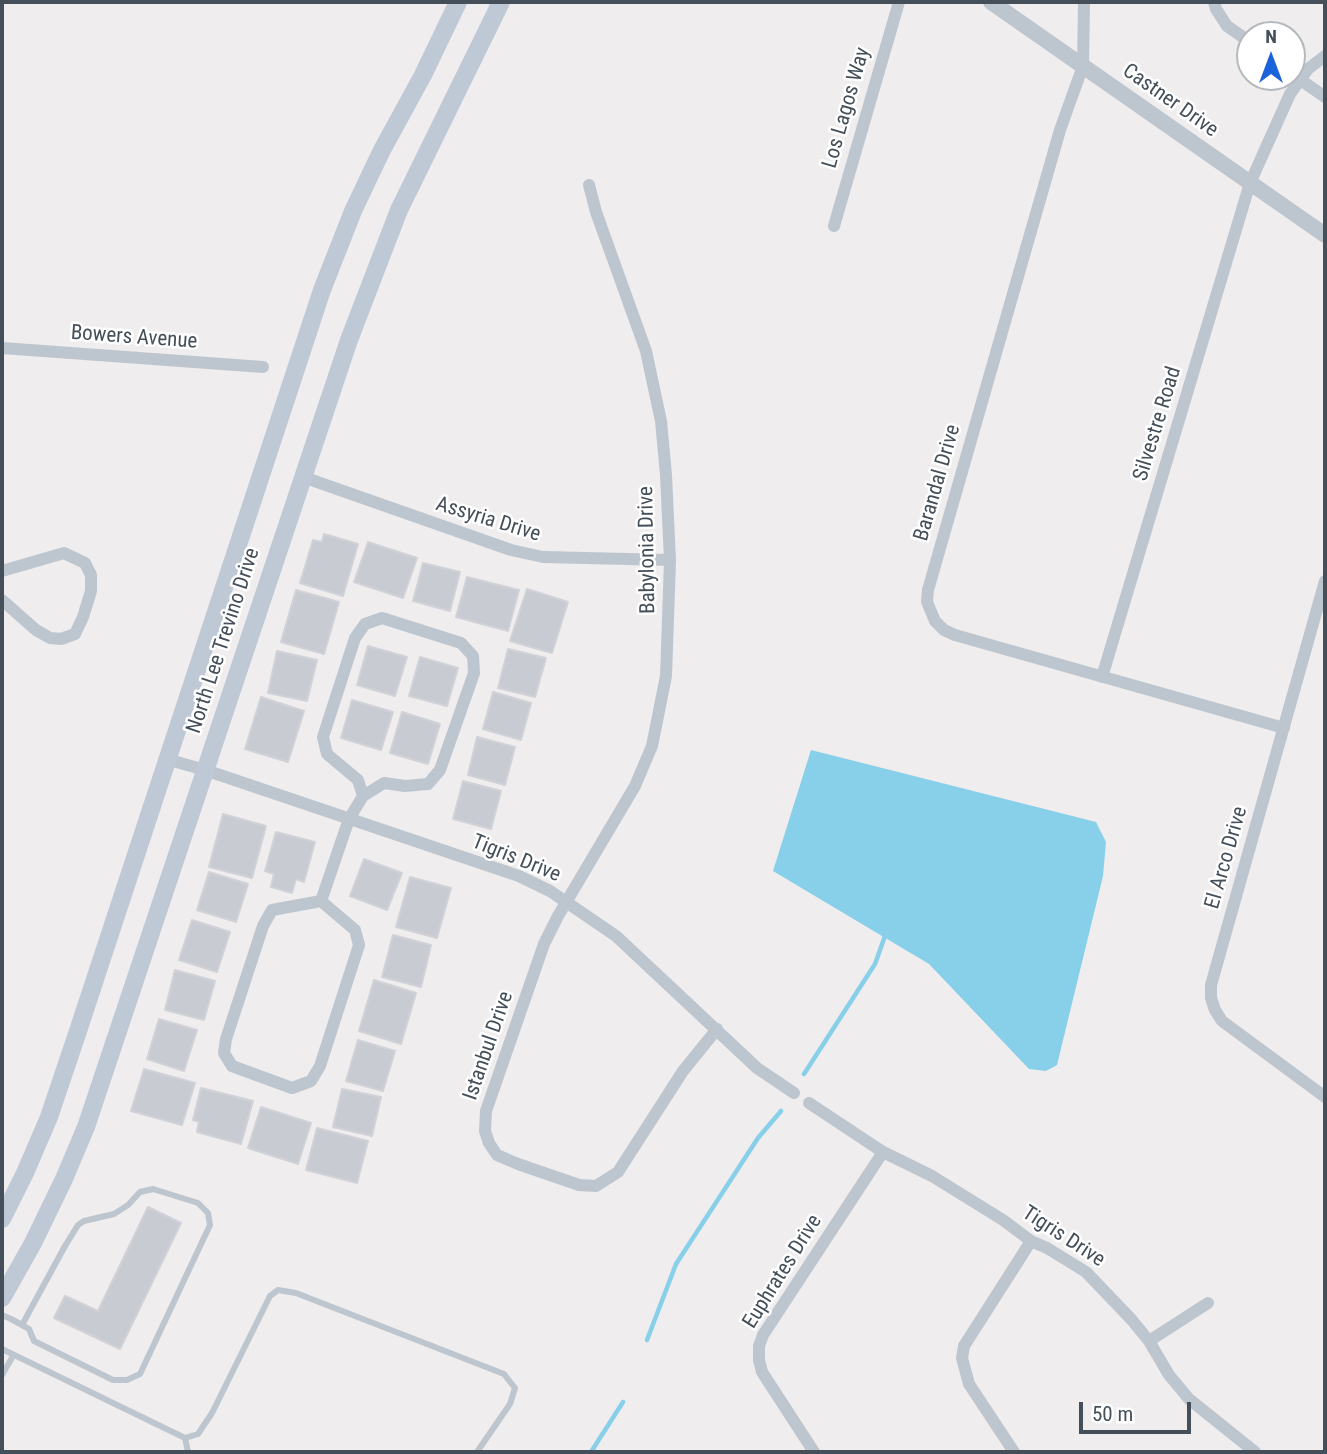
<!DOCTYPE html>
<style>
body{margin:0}
#map{position:relative;width:1327px;height:1454px;overflow:hidden;background:#efeded;font-family:"Roboto Condensed",sans-serif}
canvas{display:block}
.frame{position:absolute;inset:0;border:4px solid #454f5a;pointer-events:none}
.north{position:absolute;left:1236px;top:21px;width:70px;height:70px;box-sizing:border-box;background:#fff;border:2px solid #b5b9bd;border-radius:50%;rotate:0deg;font-size:19px;font-weight:700;line-height:28px;text-align:center;color:#454f5a}
.north::after{content:'';display:block;margin:auto;width:24px;height:32px;background:#1b63db;clip-path:polygon(50% 0,100% 100%,50% 72%,0 100%)}
.scale{position:absolute;left:1079px;top:1402px;width:112px;height:32px;box-sizing:border-box;border:4px solid #454f5a;border-top:0;padding-left:9px;font-size:21px;line-height:24px;white-space:nowrap;color:#454f5a;-webkit-text-stroke:5px #fff;paint-order:stroke}
</style>
<div id="map">
<canvas width="1327" height="1454"></canvas>
<div class="frame"></div>
<div class="north">N</div>
<div class="scale">50 m</div>
</div>
<script>
const ctx = document.querySelector('canvas').getContext('2d');
ctx.lineJoin = 'round';
function fillPath(path, color) { ctx.fillStyle = color; ctx.fill(path, 'evenodd'); }
const toPath = rows => new Path2D(rows.map(r => 'M' + r).join(''));
function trace(path, color, width, dash) { ctx.strokeStyle = color; ctx.lineWidth = width; ctx.lineCap = dash ? 'butt' : 'round'; ctx.setLineDash(dash || []); ctx.stroke(path); }
function drawText(font, color, halo, rows, align = 'center') {
  ctx.font = font + ' "Roboto Condensed",sans-serif'; ctx.lineWidth = 5; ctx.setLineDash([]); ctx.textBaseline = 'middle'; ctx.strokeStyle = halo; ctx.fillStyle = color; for (const [text, x, y, turn = 0] of rows) {
    ctx.save(); ctx.translate(x, y); ctx.rotate((+turn || 0) * Math.PI / 180); ctx.textAlign = isNaN(turn) ? turn : align; if (halo) ctx.strokeText(text, 0, 0); ctx.fillText(text, 0, 0); ctx.restore();
  }
}
const water = toPath([
 [811,750,1096,822,1106,842,1103,876,1057,1065,1046,1071,1029,1069,929,964,773,871]
]);
const stream = toPath([
 [804,1074,875,964,886,933],
 [647,1340,676,1264,758,1138,781,1111],
 [591,1452,623,1402]
]);
const building = toPath([
 [324,534,358,544,343,596,300,583,313,540,322,542,324,534],
 [368,542,417,558,403,598,354,582,368,542],
 [423,563,460,572,450,611,413,601,423,563],
 [467,577,519,590,508,631,456,617,467,577],
 [527,589,568,602,552,653,510,641,527,589],
 [296,590,339,602,324,654,281,642,296,590],
 [368,646,407,657,395,696,357,685,368,646],
 [508,649,546,658,535,697,498,688,508,649],
 [277,651,317,660,307,701,268,693,277,651],
 [420,657,458,668,447,706,409,696,420,657],
 [493,692,531,703,521,740,483,729,493,692],
 [261,697,304,711,288,762,245,749,261,697],
 [352,700,393,712,381,750,341,738,352,700],
 [402,712,440,724,428,764,390,753,402,712],
 [477,737,515,747,505,785,468,775,477,737],
 [463,781,501,791,491,829,453,819,463,781],
 [223,814,266,826,252,878,209,867,223,814],
 [276,832,315,842,304,882,296,879,292,893,271,887,274,874,265,871,276,832],
 [364,859,402,873,387,910,350,896,364,859],
 [209,872,248,884,236,922,197,910,209,872],
 [410,877,451,888,437,938,396,927,410,877],
 [192,920,230,932,217,972,179,960,192,920],
 [393,935,431,945,421,987,382,977,393,935],
 [175,970,215,981,204,1020,165,1010,175,970],
 [374,980,416,993,401,1044,359,1031,374,980],
 [159,1019,197,1030,184,1071,147,1059,159,1019],
 [358,1040,395,1051,383,1091,346,1081,358,1040],
 [144,1069,195,1083,182,1125,131,1111,144,1069],
 [201,1088,253,1101,241,1144,197,1132,199,1122,193,1120,201,1088],
 [342,1089,381,1097,372,1136,333,1127,342,1089],
 [261,1107,311,1123,298,1164,248,1148,261,1107],
 [317,1128,368,1141,357,1183,306,1170,317,1128],
 [148,1207,181,1223,120,1349,54,1318,65,1296,98,1311,148,1207]
]);
const service = toPath([
 [2,1315,11,1319,22,1325,29,1329,34,1341,113,1380,127,1380,140,1374,210,1225,208,1213,198,1203,153,1189,140,1192,128,1205,114,1214,84,1221,78,1225,65,1246,22,1325],
 [2,1349,185,1438,198,1434,212,1413,270,1296,278,1290,296,1293,504,1374,515,1388,510,1404,477,1452],
 [2,1375,13,1356],
 [185,1438,188,1452]
]);
const minor = toPath([
 [1084,2,1083,66,1060,130,928,590,927,602,935,621,944,630,955,635,1284,728],
 [1214,2,1216,9,1227,26,1250,42],
 [1292,74,1325,97],
 [589,185,596,212,646,351,661,421,666,475,670,560,666,676,652,746,635,786,558,916,544,944,486,1111,485,1131,489,1143,497,1155,518,1164,579,1185,596,1186,618,1172,683,1071,717,1029],
 [834,226,899,2],
 [2,348,263,367],
 [303,477,511,550,543,557,670,560],
 [2,571,64,553,85,563,91,575,91,591,83,617,75,634,61,639,50,638,36,630,2,600],
 [1325,581,1211,985,1211,998,1215,1010,1222,1021,1325,1097],
 [1102,677,1250,183,1290,94,1308,69,1325,56],
 [166,759,205,770,519,876,550,891,616,936,757,1068,794,1093],
 [321,901,355,930,359,945,320,1066,311,1081,292,1088,232,1066,224,1053,226,1039,263,926,272,910,321,901,349,819,363,796,384,783,405,786,428,784,440,770,474,673,473,656,461,643,382,618,365,624,355,638,323,737,327,754,358,780,363,796],
 [809,1103,883,1152,932,1176,1003,1220,1031,1241,1047,1248,1086,1272,1131,1319,1149,1341,1169,1375,1189,1399,1255,1452],
 [1149,1341,1208,1303],
 [814,1452,762,1372,759,1360,759,1346,763,1335,883,1152],
 [1014,1452,969,1384,962,1358,964,1346,1031,1241]
]);
const tertiary = toPath([
 [991,2,1325,235]
]);
const secondary = toPath([
 [2,1219,25,1173,49,1117,77,1034,322,290,353,211,382,150,423,75,458,2],
 [2,1298,33,1243,64,1179,86,1127,349,340,399,210,501,2]
]);
const streetNames = [
 ["Castner Drive",1170,101,35],
 ["Los Lagos Way",847,108,-74],
 ["Bowers Avenue",134,338,4],
 ["Silvestre Road",1158,424,-73],
 ["Barandal Drive",938,483,-74],
 ["Assyria Drive",488,520,17],
 ["Babylonia Drive",648,550,-91],
 ["North Lee Trevino Drive",224,641,-72],
 ["El Arco Drive",1227,858,-74],
 ["Tigris Drive",516,859,22],
 ["Istanbul Drive",489,1046,-71],
 ["Tigris Drive",1063,1237,33],
 ["Euphrates Drive",783,1272,-58]
];
fillPath(water, '#88cfea');
trace(stream, '#88cfea', 4.5);
fillPath(building, '#c9cbd3');
trace(building, '#d1d2d8', 2);
trace(service, '#bdc6cf', 6);
trace(minor, '#bdc6cf', 12);
trace(tertiary, '#bdc6cf', 16);
trace(secondary, '#bfc9d6', 18);
drawText('21px', '#454f5a', '#fff', streetNames);
</script>
